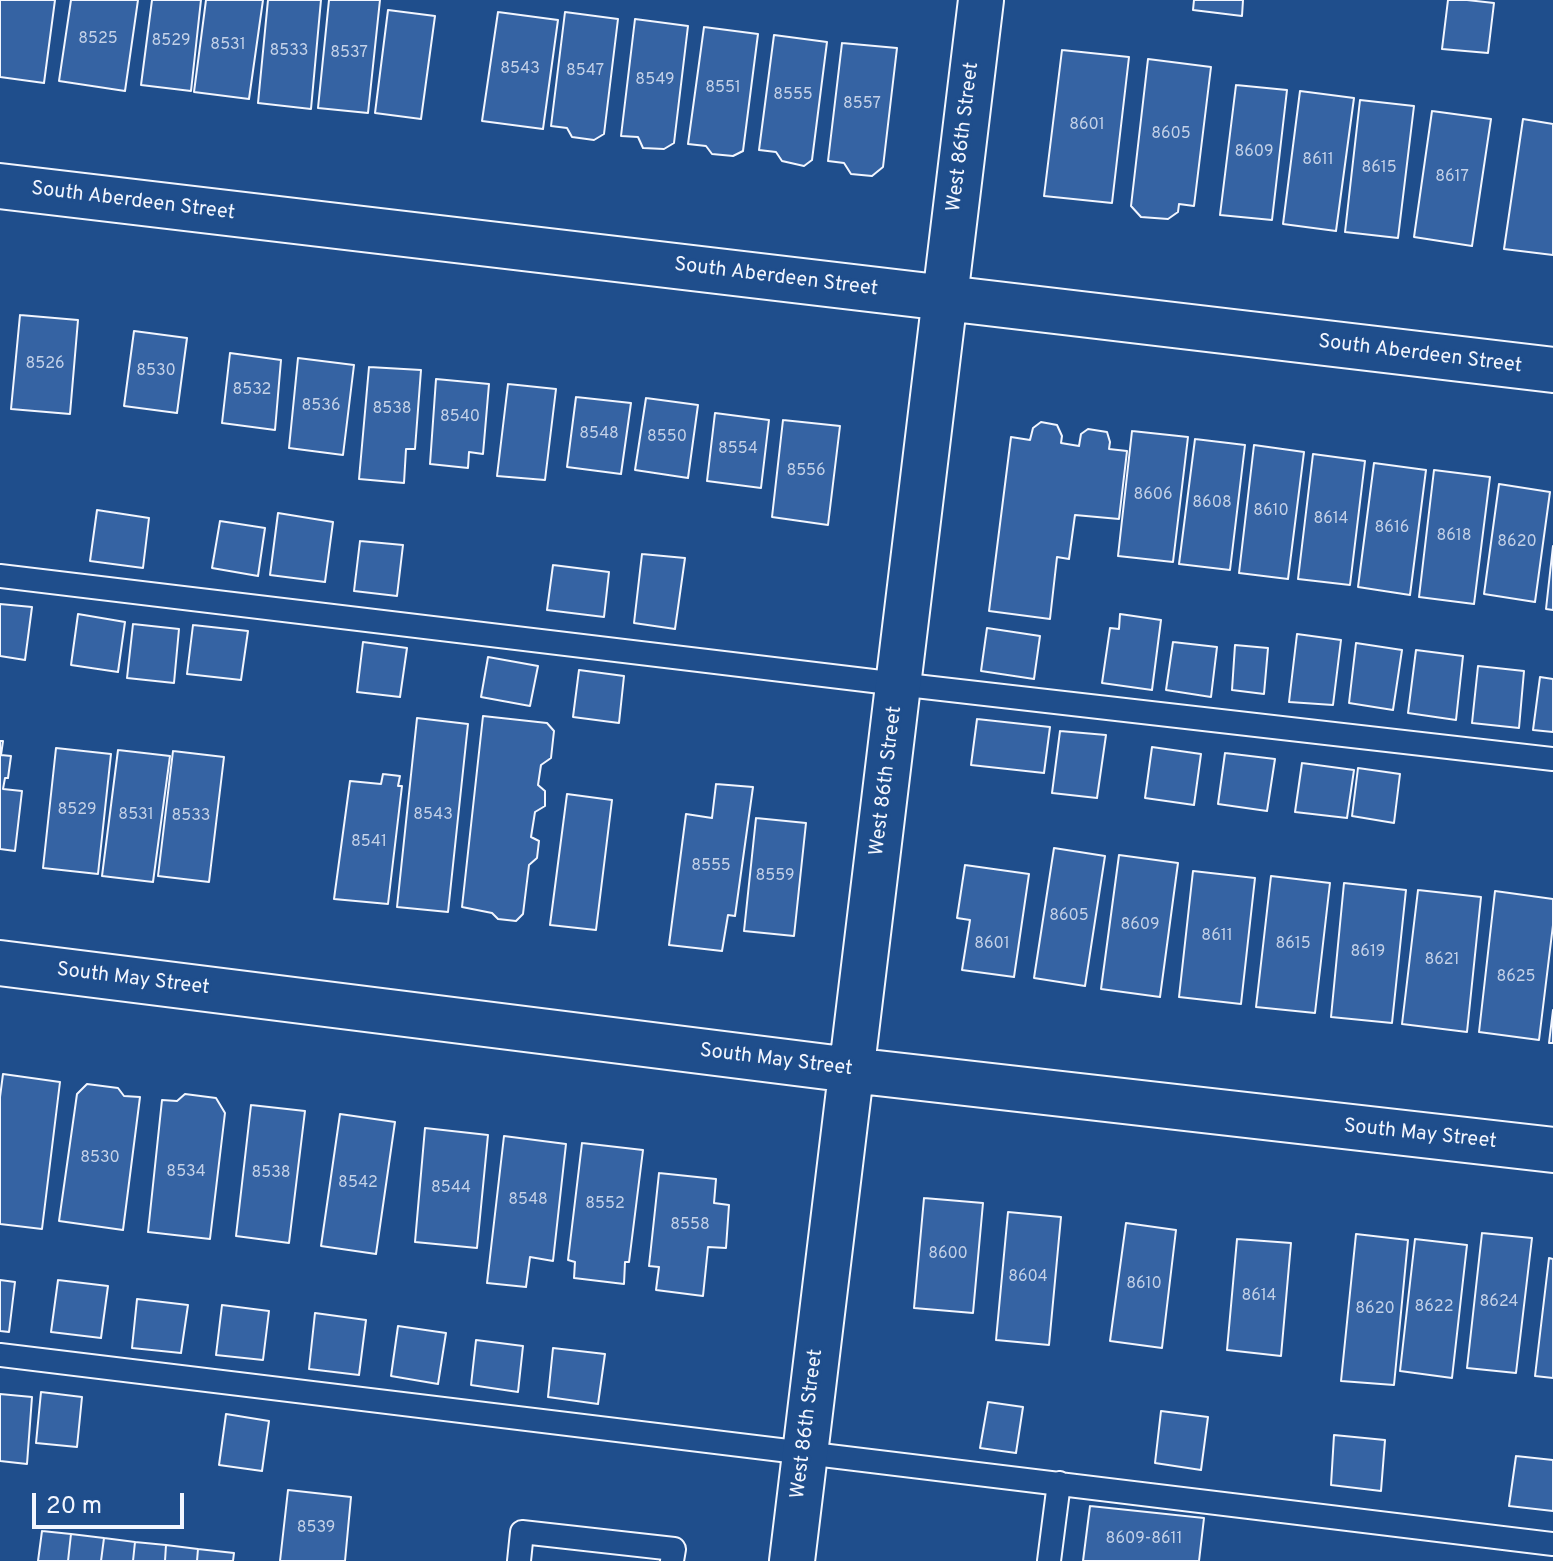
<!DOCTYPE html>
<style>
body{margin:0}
#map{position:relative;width:1553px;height:1561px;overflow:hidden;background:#1f4e8c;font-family:Overpass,sans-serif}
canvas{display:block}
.scale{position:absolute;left:32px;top:1493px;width:152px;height:36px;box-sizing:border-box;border:4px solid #f2f6ff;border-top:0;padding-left:10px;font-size:24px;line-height:28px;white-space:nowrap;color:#f2f6ff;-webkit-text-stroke:6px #1f4e8c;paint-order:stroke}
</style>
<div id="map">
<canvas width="1553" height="1561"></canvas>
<div class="scale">20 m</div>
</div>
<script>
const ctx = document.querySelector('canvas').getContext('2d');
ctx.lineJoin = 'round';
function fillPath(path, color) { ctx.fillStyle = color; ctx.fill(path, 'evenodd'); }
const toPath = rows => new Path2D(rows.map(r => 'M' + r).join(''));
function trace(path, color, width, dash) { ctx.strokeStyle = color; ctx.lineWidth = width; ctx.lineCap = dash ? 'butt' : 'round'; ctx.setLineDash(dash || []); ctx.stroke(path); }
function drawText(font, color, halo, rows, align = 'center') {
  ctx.font = font + ' Overpass,sans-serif'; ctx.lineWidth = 6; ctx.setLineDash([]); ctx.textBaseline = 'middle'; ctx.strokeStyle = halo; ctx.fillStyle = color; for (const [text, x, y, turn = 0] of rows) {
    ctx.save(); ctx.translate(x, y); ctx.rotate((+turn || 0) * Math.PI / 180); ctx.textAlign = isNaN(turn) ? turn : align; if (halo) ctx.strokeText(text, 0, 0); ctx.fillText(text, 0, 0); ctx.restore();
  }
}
const building = toPath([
 [0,0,55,0,44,83,0,77,0,0],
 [71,0,138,0,125,91,59,81,71,0],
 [152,0,201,0,191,91,141,85,152,0],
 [206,0,263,0,249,99,194,92,206,0],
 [268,0,321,0,311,109,258,103,268,0],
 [329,0,380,0,368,113,318,108,329,0],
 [1194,0,1243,0,1242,16,1193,10,1194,0],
 [1448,0,1467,0,1494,3,1488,53,1442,49,1448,0],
 [388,10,435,16,421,119,375,113,388,10],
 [498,12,558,20,543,129,482,121,498,12],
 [565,12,618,19,604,134,594,140,572,137,567,128,551,126,565,12],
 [635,19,688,26,674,143,664,149,643,148,638,137,621,136,635,19],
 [704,27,758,34,743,151,733,156,712,154,706,146,688,144,704,27],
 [774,35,827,42,812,160,804,166,782,161,776,152,759,150,774,35],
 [842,43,897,48,883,167,872,176,851,174,844,163,828,161,842,43],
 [1062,50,1129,57,1112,203,1044,196,1062,50],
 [1148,59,1211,67,1194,206,1179,204,1178,212,1168,219,1141,217,1131,206,1148,59],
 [1236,85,1287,90,1272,220,1220,215,1236,85],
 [1300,91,1354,98,1336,231,1283,224,1300,91],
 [1360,100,1414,106,1398,238,1345,232,1360,100],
 [1432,111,1491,119,1472,246,1414,237,1432,111],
 [1523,119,1553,124,1553,255,1504,249,1523,119],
 [20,315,78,320,70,414,11,409,20,315],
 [134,331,187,338,177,413,124,406,134,331],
 [230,353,281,360,275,430,222,423,230,353],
 [298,358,354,365,343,455,289,448,298,358],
 [369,367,421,370,415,449,406,449,404,483,359,479,369,367],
 [436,379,489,384,483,454,469,452,468,468,430,464,436,379],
 [508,384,556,389,545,480,497,476,508,384],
 [576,397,631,403,621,474,567,467,576,397],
 [646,398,698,405,688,478,635,470,646,398],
 [715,413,769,420,761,488,707,481,715,413],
 [783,420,840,426,828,525,772,517,783,420],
 [1041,422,1057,425,1062,436,1061,443,1079,446,1081,434,1088,429,1107,432,1110,442,1109,449,1127,451,1119,519,1075,515,1069,559,1057,557,1050,619,989,611,1011,437,1030,440,1033,428,1041,422],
 [1132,431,1188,437,1173,562,1118,556,1132,431],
 [1195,439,1245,445,1230,570,1179,564,1195,439],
 [1254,445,1304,452,1288,579,1239,573,1254,445],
 [1313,454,1365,461,1350,585,1298,579,1313,454],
 [1374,463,1426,470,1410,595,1358,587,1374,463],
 [1434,470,1490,477,1474,604,1419,597,1434,470],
 [1499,484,1550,492,1535,602,1484,594,1499,484],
 [97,510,149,518,143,568,90,561,97,510],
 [278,513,333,522,325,582,270,575,278,513],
 [220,521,265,528,258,576,212,568,220,521],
 [360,541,403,545,397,596,354,591,360,541],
 [1553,546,1553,610,1546,609,1553,546],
 [642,554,685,558,675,629,634,623,642,554],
 [553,565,609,572,604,617,547,610,553,565],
 [0,604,32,607,25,660,0,656,0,604],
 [78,614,125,622,118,672,71,665,78,614],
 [1120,614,1161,620,1152,690,1102,683,1110,628,1119,629,1120,614],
 [133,624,179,629,174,683,127,678,133,624],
 [193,625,248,631,241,680,187,674,193,625],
 [987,628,1040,636,1034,679,981,671,987,628],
 [1297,634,1341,640,1333,705,1289,702,1297,634],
 [363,642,407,648,400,697,357,692,363,642],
 [1173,642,1217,647,1211,697,1166,690,1173,642],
 [1356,643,1402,650,1393,710,1349,703,1356,643],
 [1235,645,1268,648,1264,694,1232,690,1235,645],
 [1416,650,1463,656,1456,720,1408,713,1416,650],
 [488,657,538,666,530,706,481,697,488,657],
 [1478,666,1524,671,1519,728,1472,723,1478,666],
 [579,670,624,676,619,723,573,717,579,670],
 [1540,677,1553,679,1553,732,1533,730,1540,677],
 [483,716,547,723,554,731,551,758,541,765,538,785,545,791,545,806,535,812,531,837,539,841,537,858,529,865,523,914,516,921,498,919,492,913,462,907,483,716],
 [417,718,468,724,448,912,397,907,417,718],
 [977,719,1050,727,1044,773,971,765,977,719],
 [1060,731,1106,735,1097,798,1052,793,1060,731],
 [0,741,3,741,1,755,11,756,8,778,5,778,3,789,22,791,15,851,0,849,0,741],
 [1152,747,1201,754,1194,805,1145,798,1152,747],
 [56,748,111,754,98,874,43,868,56,748],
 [118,750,170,756,153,882,102,876,118,750],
 [173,751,224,757,209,882,158,876,173,751],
 [1225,753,1275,759,1267,811,1218,804,1225,753],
 [1302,763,1354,770,1347,818,1295,812,1302,763],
 [1358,768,1400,774,1394,823,1352,816,1358,768],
 [383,774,400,776,398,786,402,786,388,904,334,899,350,781,381,784,383,774],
 [716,784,753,787,735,916,728,915,722,951,669,945,686,814,712,818,716,784],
 [567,794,612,800,596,930,550,925,567,794],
 [756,818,806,823,794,936,744,931,756,818],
 [1054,848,1105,856,1085,986,1034,978,1054,848],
 [1119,855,1178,863,1160,997,1101,989,1119,855],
 [965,865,1029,874,1014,977,962,970,970,920,957,918,965,865],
 [1193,871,1255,878,1241,1004,1179,997,1193,871],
 [1271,876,1330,883,1315,1013,1256,1007,1271,876],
 [1344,883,1406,890,1392,1023,1331,1017,1344,883],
 [1418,890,1481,897,1467,1032,1402,1024,1418,890],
 [1495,891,1553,899,1553,925,1539,1040,1479,1032,1495,891],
 [1553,1010,1553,1043,1549,1043,1553,1010],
 [3,1074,60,1082,42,1229,0,1224,0,1097,3,1074],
 [87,1084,118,1088,124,1096,140,1097,123,1230,59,1221,77,1094,87,1084],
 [185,1094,216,1098,225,1113,210,1239,148,1232,162,1100,177,1101,185,1094],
 [251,1105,305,1111,289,1243,236,1236,251,1105],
 [340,1114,395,1122,376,1254,321,1246,340,1114],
 [425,1128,488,1135,477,1248,415,1242,425,1128],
 [504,1136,566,1144,553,1261,530,1257,526,1287,487,1283,504,1136],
 [582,1143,643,1150,629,1262,625,1262,624,1284,574,1278,575,1262,568,1260,582,1143],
 [659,1173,716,1179,714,1203,729,1205,726,1248,708,1247,703,1296,656,1290,659,1267,649,1266,659,1173],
 [924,1198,983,1203,973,1313,914,1308,924,1198],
 [1008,1212,1061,1217,1049,1345,996,1340,1008,1212],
 [1126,1223,1176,1230,1162,1348,1110,1341,1126,1223],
 [1482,1233,1532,1238,1516,1373,1467,1368,1482,1233],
 [1356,1234,1408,1240,1394,1385,1341,1381,1356,1234],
 [1237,1239,1291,1243,1281,1356,1227,1350,1237,1239],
 [1415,1239,1467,1245,1452,1378,1400,1371,1415,1239],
 [1549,1258,1553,1259,1553,1378,1535,1376,1549,1258],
 [0,1280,15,1282,9,1332,0,1331,0,1280],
 [58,1280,108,1286,101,1338,51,1332,58,1280],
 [137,1299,188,1305,181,1353,132,1348,137,1299],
 [222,1305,269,1311,263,1360,216,1355,222,1305],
 [315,1313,366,1320,359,1375,309,1369,315,1313],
 [398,1326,446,1333,438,1384,391,1376,398,1326],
 [476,1340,523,1346,518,1392,471,1385,476,1340],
 [553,1348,605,1354,598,1404,548,1397,553,1348],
 [41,1392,82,1397,77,1447,36,1443,41,1392],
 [0,1394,32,1397,27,1464,0,1461,0,1394],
 [988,1402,1023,1407,1016,1453,980,1448,988,1402],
 [1161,1411,1208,1417,1201,1470,1155,1463,1161,1411],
 [226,1414,269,1421,262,1471,219,1465,226,1414],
 [1334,1435,1385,1440,1381,1491,1331,1485,1334,1435],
 [1516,1456,1553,1460,1553,1511,1509,1506,1516,1456],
 [288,1490,351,1497,345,1561,280,1561,288,1490],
 [1090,1506,1204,1518,1199,1561,1083,1561,1090,1506],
 [42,1531,71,1534,68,1561,38,1561,42,1531],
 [71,1534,104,1538,101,1561,68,1561,71,1534],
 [104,1538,135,1542,133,1561,101,1561,104,1538],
 [135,1542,166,1545,165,1561,133,1561,135,1542],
 [166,1545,198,1549,197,1561,165,1561,166,1545],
 [198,1549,234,1553,233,1561,197,1561,198,1549]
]);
const lane = toPath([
 [0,576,898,684,1553,759],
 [0,1355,1553,1544],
 [519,1561,522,1532,674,1549,672,1561],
 [1049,1561,1059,1483]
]);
const street = toPath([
 [0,186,1553,370],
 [0,963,851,1070,1553,1150],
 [792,1561,981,0]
]);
const numberNames = [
 ["8525",98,40],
 ["8529",171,42],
 ["8531",228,46],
 ["8533",289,52],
 ["8537",349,54],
 ["8543",520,70],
 ["8547",585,72],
 ["8549",655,81],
 ["8551",723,89],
 ["8555",793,96],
 ["8557",862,105],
 ["8601",1087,126],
 ["8605",1171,135],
 ["8609",1254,153],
 ["8611",1318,161],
 ["8615",1379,169],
 ["8617",1452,178],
 ["8526",45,365],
 ["8530",156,372],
 ["8532",252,391],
 ["8536",321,407],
 ["8538",392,410],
 ["8540",460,418],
 ["8548",599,435],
 ["8550",667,438],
 ["8554",738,450],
 ["8556",806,472],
 ["8606",1153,496],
 ["8608",1212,504],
 ["8610",1271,512],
 ["8614",1331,520],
 ["8616",1392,529],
 ["8618",1454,537],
 ["8620",1517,543],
 ["8529",77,811],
 ["8531",136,816],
 ["8543",433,816],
 ["8533",191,817],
 ["8541",369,843],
 ["8555",711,867],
 ["8559",775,877],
 ["8605",1069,917],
 ["8609",1140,926],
 ["8611",1217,937],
 ["8601",992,945],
 ["8615",1293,945],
 ["8619",1368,953],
 ["8621",1442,961],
 ["8625",1516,978],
 ["8530",100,1159],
 ["8534",186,1173],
 ["8538",271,1174],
 ["8542",358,1184],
 ["8544",451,1189],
 ["8548",528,1201],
 ["8552",605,1205],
 ["8558",690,1226],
 ["8600",948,1255],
 ["8604",1028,1278],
 ["8610",1144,1285],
 ["8614",1259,1297],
 ["8624",1499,1303],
 ["8622",1434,1308],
 ["8620",1375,1310],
 ["8539",316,1529],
 ["8609-8611",1144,1540]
];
const streetNames = [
 ["West 86th Street",964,137,-83],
 ["South Aberdeen Street",133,202,7],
 ["South Aberdeen Street",776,278,7],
 ["South Aberdeen Street",1420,355,7],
 ["West 86th Street",887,781,-83],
 ["South May Street",133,980,7],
 ["South May Street",776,1061,7],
 ["South May Street",1420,1135,6],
 ["West 86th Street",808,1424,-83]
];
fillPath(building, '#3563a3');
trace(building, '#f2f6ff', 2);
trace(lane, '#f2f6ff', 26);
trace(street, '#f2f6ff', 48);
trace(lane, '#1f4e8c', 22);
trace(street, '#1f4e8c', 44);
drawText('16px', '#c3d1e8', null, numberNames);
drawText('20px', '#f2f6ff', '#1f4e8c', streetNames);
</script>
